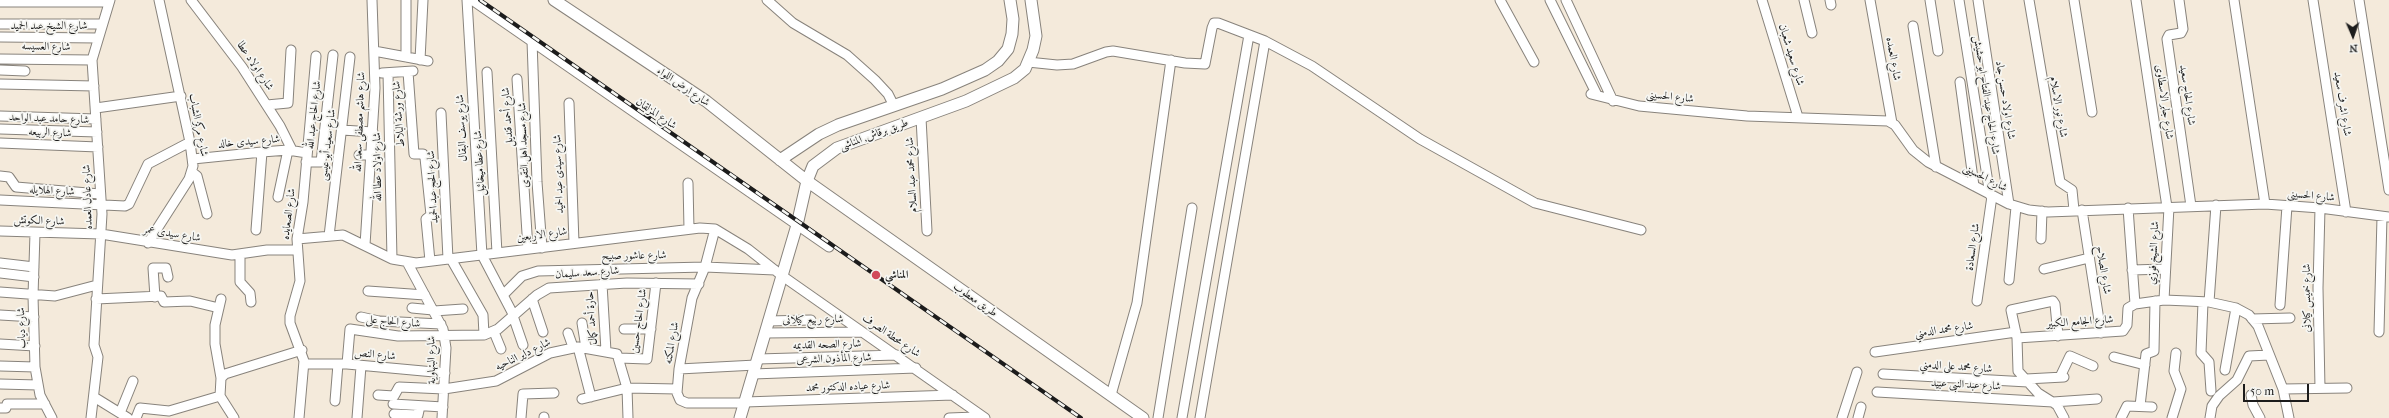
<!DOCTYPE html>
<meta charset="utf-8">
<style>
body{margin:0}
#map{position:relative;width:2389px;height:418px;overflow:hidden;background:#f4eadb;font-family:"IM FELL French Canon",serif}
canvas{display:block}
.north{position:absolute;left:2333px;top:16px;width:40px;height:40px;-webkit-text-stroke:3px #f6f6f2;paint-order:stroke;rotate:178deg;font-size:11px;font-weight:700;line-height:16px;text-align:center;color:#1c1c1c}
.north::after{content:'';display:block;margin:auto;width:14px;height:18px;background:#1c1c1c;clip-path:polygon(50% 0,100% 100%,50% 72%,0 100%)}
.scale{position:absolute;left:2243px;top:384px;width:66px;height:18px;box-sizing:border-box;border:2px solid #1c1c1c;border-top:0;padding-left:5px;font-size:12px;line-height:14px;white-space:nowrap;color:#1c1c1c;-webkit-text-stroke:3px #f6f6f2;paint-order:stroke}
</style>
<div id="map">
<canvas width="2389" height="418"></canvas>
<div class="north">N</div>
<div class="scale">50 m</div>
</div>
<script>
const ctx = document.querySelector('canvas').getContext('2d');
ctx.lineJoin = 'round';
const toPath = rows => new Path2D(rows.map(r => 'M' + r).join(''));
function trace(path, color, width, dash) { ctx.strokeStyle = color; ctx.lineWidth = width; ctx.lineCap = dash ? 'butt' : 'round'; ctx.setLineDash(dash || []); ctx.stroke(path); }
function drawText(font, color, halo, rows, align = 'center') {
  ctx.font = font + ' "IM FELL French Canon",Amiri,serif'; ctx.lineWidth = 3.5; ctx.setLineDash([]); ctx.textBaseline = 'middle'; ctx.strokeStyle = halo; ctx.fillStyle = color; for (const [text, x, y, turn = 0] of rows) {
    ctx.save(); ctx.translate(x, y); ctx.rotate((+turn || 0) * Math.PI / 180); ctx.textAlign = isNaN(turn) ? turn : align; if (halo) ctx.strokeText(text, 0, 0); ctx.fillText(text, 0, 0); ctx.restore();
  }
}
const minor = toPath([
 [191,0,242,67,280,126,292,150],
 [467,0,482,255,514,316],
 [472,0,829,247],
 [767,0,793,23,847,55,875,80,888,94,894,106],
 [1500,0,1534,62],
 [1550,0,1597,95],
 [1566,0,1613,101],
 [1762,0,1798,117],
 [1804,0,1812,33],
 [1830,0,1831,5],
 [1870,0,1892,123],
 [1930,0,1938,51],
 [1959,0,1990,195],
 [1978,0,2009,204],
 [2029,0,2060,182,2072,190,2074,210],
 [2074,0,2092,112],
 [2136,0,2167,207],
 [2179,0,2183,29,2181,33,2169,35,2167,39,2191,206],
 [2234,0,2265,204],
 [2313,0,2346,212],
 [2359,0,2389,190],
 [0,2,109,2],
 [0,24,102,24],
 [1913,26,1936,167],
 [0,37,98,38],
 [532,41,537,182,542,248],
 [374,51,428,61],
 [406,57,406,0],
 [0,59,92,60],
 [420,60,423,0],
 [1028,62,1057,65,1073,64,1106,52,1113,51,1185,63,1205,64,1212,28,1214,23,1218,23,1265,41,1312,66,1420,139,1535,203,1641,230],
 [0,70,25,71],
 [408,72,414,154,423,154,425,158,431,215,426,219,430,261],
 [487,72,497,253],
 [382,73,413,71],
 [388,73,392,259],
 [517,79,528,249],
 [1960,82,1974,186],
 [0,84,94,86],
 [1591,94,1639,106,1747,116,1888,121,1895,125,1913,150,1928,162,2009,204,2029,210,2048,212,2265,204,2320,208,2389,217],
 [569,103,574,243],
 [267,105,288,103,291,50],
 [96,108,181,96],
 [441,113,448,259],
 [0,116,96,119],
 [921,118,927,231],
 [0,129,97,132],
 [342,130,373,132],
 [0,143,98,147],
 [359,155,372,155],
 [193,159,262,152,288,150,307,153],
 [306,162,321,162,333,55],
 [192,172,197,176,207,214],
 [0,176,9,177,16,187,100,194],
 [688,183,689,229],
 [278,197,288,150],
 [0,200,125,206,129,204,148,164,190,142],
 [2128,208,2135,304],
 [2082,210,2101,333],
 [715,229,705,267,692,298,679,369,677,393,680,400,687,403,744,403],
 [256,230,262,152],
 [0,231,101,234,232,255,267,250,297,250],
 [35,233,33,296,35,367,40,395,52,418],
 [329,236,350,57],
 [297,239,343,235,392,259,416,263,700,228,715,229,748,249,781,275,985,418],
 [2041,239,2042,211],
 [148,243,189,179,193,166,190,142,159,0],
 [365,245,375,88,372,0],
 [240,255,240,282,250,293,251,302],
 [451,259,483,315,484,335],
 [407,262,443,329,446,348,442,418],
 [0,263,34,267],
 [2044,269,2089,258],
 [2132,270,2165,269],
 [0,273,34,277],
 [2009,280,2016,207],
 [602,284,606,351],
 [368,291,425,295],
 [0,292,55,296,97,285],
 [503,295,522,276,538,271,705,267,775,270],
 [155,297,153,268,166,268,168,277],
 [96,299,161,296,164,302,190,301,219,308],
 [221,299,215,325,215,344,221,378,220,396,234,418],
 [532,299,543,332],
 [2164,300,2169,207],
 [1977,301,1992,196],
 [2203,302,2201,353,2209,362,2211,391],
 [2209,302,2216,205],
 [2280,305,2287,206],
 [412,308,433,310],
 [434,311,463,309],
 [0,315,34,317],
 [513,316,523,345],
 [361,317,379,321,441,324],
 [2252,319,2290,318],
 [768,321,811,320],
 [582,323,586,348],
 [624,329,651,329],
 [494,332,501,349],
 [2379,332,2382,217],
 [568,333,573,347],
 [765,333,862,332],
 [2058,336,2055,304,2053,301,2011,310,2017,338,2018,371,2038,393,2057,405,2064,418],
 [2017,338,2123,331,2127,325,2128,308,2135,304,2164,300,2188,301,2209,302,2236,308,2249,315,2258,326,2283,389,2289,418],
 [0,344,35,346],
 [578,347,591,397],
 [1875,352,2016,332],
 [2114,357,2145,365],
 [619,358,647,359,656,283],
 [758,359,897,355],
 [304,364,347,364,445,373],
 [347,364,350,329,398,336,484,335,498,329,537,295,549,288,627,283,699,284],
 [0,366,35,367],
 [679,369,756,365],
 [2225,370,2236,308],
 [753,374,916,368],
 [1883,374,2028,382],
 [2060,377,2070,356,2093,366],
 [221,378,225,374,302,350],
 [2026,379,2064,377],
 [0,384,38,385],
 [2320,388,2318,288,2320,208],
 [2283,389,2347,388],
 [1877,392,2053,402,2097,399],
 [378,395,394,396,399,387,444,389,496,381,550,353,578,347,617,354,627,388,628,418],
 [1111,395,1137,303,1171,60],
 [2251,395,2253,405,2260,418],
 [94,397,128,418],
 [582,399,627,388,677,389],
 [335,401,338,364],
 [745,402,953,395],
 [393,404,443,407],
 [2140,406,2146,354,2154,351,2155,301],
 [0,408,6,408,7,404,45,404],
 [120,413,133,381],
 [394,414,418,415,420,406],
 [544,417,544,418],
 [91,418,98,357,94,345,102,214,92,60,110,0],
 [136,418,140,408,169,411,220,396],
 [299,418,304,361,290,323,290,316,300,281,297,239,303,202,316,56],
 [357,418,361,366],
 [521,418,523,394,554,393],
 [949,418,975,417],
 [1158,418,1192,208],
 [1182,418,1249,35],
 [1200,418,1265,41],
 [1842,418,1857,372],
 [1858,418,1861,407],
 [2121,418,2127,406,2152,407],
 [2172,418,2181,389,2174,371,2176,353],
 [2210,418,2212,406,2219,396,2237,380,2249,356,2269,355]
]);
const tertiary = toPath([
 [554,0,706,101,807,181,1143,418],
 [780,160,819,134,838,125,942,89,985,70,998,61,1008,49,1012,34,1013,19,1010,0],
 [740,418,797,225,807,181,813,166,837,148,966,101,1014,78,1025,69,1033,50,1036,36,1031,0]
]);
const rail = toPath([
 [480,0,1081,418]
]);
const markers = [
 [876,275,5,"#d1495b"]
];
const streetNames = [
 ["شارع الشيخ عبد الحميد",49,26],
 ["شارع العسيسه",46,47,1],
 ["شارع سعيد شعبان",1791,55,73],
 ["شارع العمده",1893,59,80],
 ["شارع اولاد عطا",255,66,56],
 ["شارع ارض اللواء",683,87,34],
 ["شارع الحاج عبد الفتاح ابو حشيش",1986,95,81],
 ["شارع الحاج سعيد",2187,95,82],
 ["شارع الحسينى",1670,97,6],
 ["شارع اولاد حسن جاد",2005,100,81],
 ["شارع جابر الاسطاوى",2164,102,82],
 ["شارع اشرف سعيد",2342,104,81],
 ["شارع نور الاسلام",2058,107,80],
 ["شارع ورشة البلاط",399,114,-94],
 ["شارع المزلقان",656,114,34],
 ["شارع الحاج عبد الله",314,115,-84],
 ["شارع أحمد قنديل",508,117,-94],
 ["شارع حامد عبد الواحد",49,119,2],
 ["شارع هاشم مصطفى سعد الله",360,122,-88],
 ["شارع مركز الشباب",198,125,79],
 ["شارع يوسف البقال",462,128,-93],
 ["شارع الربيعه",50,133,2],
 ["طريق برقاش, المناشى",874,135,-20],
 ["شارع سيدى خالد",249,142,-5],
 ["شارع سعيد أبو عيسى",328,145,-83],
 ["شارع مسجد اهل التقوى",524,145,-92],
 ["شارع عطا ميخائيل",480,163,-93],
 ["شارع اولاد عطا الله",378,167,-91],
 ["شارع سيدى عبد الحميد",559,174,-92],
 ["شارع محمد عبد السلام",912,175,-93],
 ["شارع الحسينى",1985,178,27],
 ["شارع الحج عبد الحميد",433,187,-93],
 ["شارع الهلايله",52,191,3],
 ["شارع الحسينى",2311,196,5],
 ["شارع عادل العمده",88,197,-92],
 ["شارع الصعايده",289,214,-83],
 ["شارع الكوتش",39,221,2],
 ["شارع سيدى عمر",172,234,9],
 ["شارع الاربعين",542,235,-8],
 ["شارع السعادة",1973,247,-82],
 ["شارع الشيخ فوزي",2154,253,-87],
 ["شارع عاشور صبيح",634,256,-1],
 ["شارع الصلاح",2103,270,81],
 ["شارع سعد سليمان",587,273,-4],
 ["شارع خميس كيلانى",2307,298,-90],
 ["طريق معطوب",975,300,35],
 ["حارة أحمد كمال",592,318,-94],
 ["شارع ربيع كيلانى",813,320,-1],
 ["شارع الحاج حسين",639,321,-82],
 ["شارع الحاج على",393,322,5],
 ["شارع الجامع الكبير",2080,322,-4],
 ["شارع دياب",22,328,-92],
 ["شارع محمد الدمني",1944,330,-8],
 ["شارع محطة الصرف",891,336,34],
 ["شارع المكنه",672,343,-80],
 ["شارع الصحه القديمه",827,345,-2],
 ["شارع النص",375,355,5],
 ["شارع داير الناحيه",523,355,-26],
 ["شارع المأذون الشرعى",834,359,-2],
 ["شارع البنهاوية",432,360,-91],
 ["شارع محمد على الدمني",1956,367,4],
 ["شارع عبد النبى عبيد",1966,385,3],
 ["شارع عياده الدكتور محمد",848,387,-2]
];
const poiNames = [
 ["المناشي",885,275]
];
trace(minor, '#88837c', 11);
trace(tertiary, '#88837c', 13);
trace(minor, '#fff', 9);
trace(tertiary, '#fff', 11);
trace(rail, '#1c1c1c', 4);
trace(rail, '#f6f6f2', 2.5, [8]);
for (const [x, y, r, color] of markers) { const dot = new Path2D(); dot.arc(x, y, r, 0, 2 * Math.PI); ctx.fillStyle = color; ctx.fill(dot); trace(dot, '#f6f6f2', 1.5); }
drawText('11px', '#1c1c1c', '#f6f6f2', streetNames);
drawText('bold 11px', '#1c1c1c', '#f6f6f2', poiNames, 'left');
</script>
